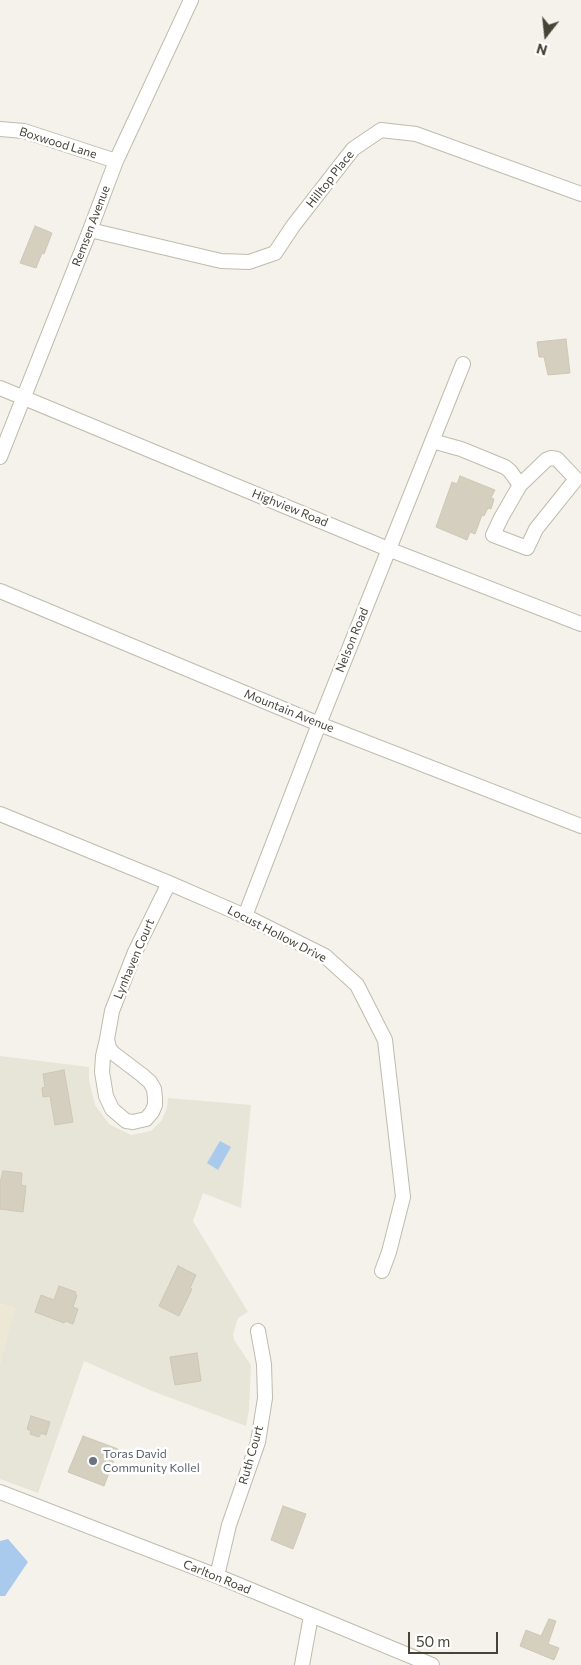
<!DOCTYPE html>
<style>
body{margin:0}
#map{position:relative;width:581px;height:1665px;overflow:hidden;background:#f4f2ea;font-family:Commissioner,sans-serif}
canvas{display:block}
.north{position:absolute;left:521px;top:10px;width:50px;height:50px;-webkit-text-stroke:4px #fff;paint-order:stroke;rotate:196deg;font-size:14px;font-weight:700;line-height:20px;text-align:center;color:#474338}
.north::after{content:'';display:block;margin:auto;width:18px;height:22px;background:#474338;clip-path:polygon(50% 0,100% 100%,50% 72%,0 100%)}
.scale{position:absolute;left:408px;top:1632px;width:90px;height:22px;box-sizing:border-box;border:2px solid #474338;border-top:0;padding-left:6px;font-size:15px;line-height:18px;white-space:nowrap;color:#474338;-webkit-text-stroke:4px #fff;paint-order:stroke}
</style>
<div id="map">
<canvas width="581" height="1665"></canvas>
<div class="north">N</div>
<div class="scale">50 m</div>
</div>
<script>
const ctx = document.querySelector('canvas').getContext('2d');
ctx.lineJoin = 'round';
function fillPath(path, color) { ctx.fillStyle = color; ctx.fill(path, 'evenodd'); }
const toPath = rows => new Path2D(rows.map(r => 'M' + r).join(''));
function trace(path, color, width, dash) { ctx.strokeStyle = color; ctx.lineWidth = width; ctx.lineCap = dash ? 'butt' : 'round'; ctx.setLineDash(dash || []); ctx.stroke(path); }
function drawText(font, color, halo, rows, align = 'center') {
  ctx.font = font + ' Commissioner,sans-serif'; ctx.lineWidth = 5; ctx.setLineDash([]); ctx.textBaseline = 'middle'; ctx.strokeStyle = halo; ctx.fillStyle = color; for (const [text, x, y, turn = 0] of rows) {
    ctx.save(); ctx.translate(x, y); ctx.rotate((+turn || 0) * Math.PI / 180); ctx.textAlign = isNaN(turn) ? turn : align; if (halo) ctx.strokeText(text, 0, 0); ctx.fillText(text, 0, 0); ctx.restore();
  }
}
const residential = toPath([
 [0,1056,89,1067,89,1080,95,1105,109,1124,131,1135,151,1131,162,1120,167,1108,168,1098,251,1105,241,1208,203,1193,193,1221,248,1312,238,1318,233,1334,234,1340,251,1365,249,1410,246,1426,152,1391,84,1361,38,1493,0,1479,0,1363,15,1308,0,1304]
]);
const education = toPath([
 [0,1304,16,1308,0,1363]
]);
const water = toPath([
 [220,1141,231,1147,218,1170,207,1163],
 [8,1539,28,1562,5,1596,0,1596,0,1541]
]);
const building = toPath([
 [35,226,52,233,44,254,42,253,36,268,20,263,35,226],
 [566,339,570,373,548,375,544,357,539,357,537,342,566,339],
 [460,476,495,490,491,498,494,499,491,509,488,508,484,516,482,515,475,534,470,532,467,540,436,527,452,482,457,484,460,476],
 [64,1070,73,1122,55,1125,50,1096,43,1097,42,1088,45,1087,43,1074,64,1070],
 [3,1171,22,1173,21,1185,26,1186,23,1212,0,1209,0,1183,3,1171],
 [178,1266,196,1275,190,1288,192,1289,179,1316,159,1306,178,1266],
 [59,1286,76,1292,75,1295,77,1295,73,1307,78,1309,73,1324,65,1321,64,1323,35,1312,41,1295,54,1300,59,1286],
 [197,1353,201,1381,175,1385,170,1357,197,1353],
 [31,1416,50,1422,46,1435,41,1433,39,1437,30,1434,31,1431,27,1429,31,1416],
 [83,1436,118,1449,104,1486,68,1472,83,1436],
 [283,1506,306,1514,293,1549,271,1540,283,1506],
 [549,1619,556,1621,548,1644,559,1648,554,1660,520,1646,526,1630,541,1636,549,1619]
]);
const minor = toPath([
 [0,129,24,131,116,161],
 [90,230,221,261,249,262,275,253,293,226,353,149,381,130,416,134,581,194],
 [0,388,388,549,581,624],
 [432,441,461,449,505,467,510,471,520,485,501,518,493,535,527,548,536,529,576,479,557,459,551,458,546,460,520,485],
 [0,457,90,230,116,161,191,0],
 [0,591,319,724,581,826],
 [0,814,169,883,245,916,325,956,357,985,385,1040,403,1197,389,1252,382,1271],
 [245,916,319,724,463,364],
 [107,1039,103,1056,102,1072,106,1096,112,1109,126,1121,133,1122,146,1119,152,1112,155,1105,155,1098,154,1089,150,1082,142,1075,113,1053,109,1048,107,1039,112,1011,135,952,169,883],
 [0,1492,217,1576,432,1665],
 [217,1576,229,1525,258,1442,265,1398,264,1364,258,1331],
 [302,1665,311,1616]
]);
const markers = [
 [93,1461,5,"#6b7280"]
];
const streetNames = [
 ["Boxwood Lane",58,143,17],
 ["Hilltop Place",330,179,-52],
 ["Remsen Avenue",91,226,-69],
 ["Highview Road",290,508,22],
 ["Nelson Road",352,640,-68],
 ["Mountain Avenue",289,711,22],
 ["Locust Hollow Drive",277,934,27],
 ["Lynhaven Court",134,959,-67],
 ["Ruth Court",251,1455,-74],
 ["Carlton Road",217,1577,22]
];
const worshipNames = [
 ["Toras David",103,1454],
 ["Community Kollel",103,1468]
];
fillPath(residential, '#e7e4d8');
fillPath(education, '#ece8d5');
fillPath(water, '#aacaed');
fillPath(building, '#d5cfc0');
trace(building, '#cfc7b3', 1);
trace(minor, '#bfbbad', 16);
trace(minor, '#fff', 14);
for (const [x, y, r, color] of markers) { const dot = new Path2D(); dot.arc(x, y, r, 0, 2 * Math.PI); ctx.fillStyle = color; ctx.fill(dot); trace(dot, '#fff', 2); }
drawText('12px', '#474338', '#fff', streetNames);
drawText('12px', '#5b616d', '#fff', worshipNames, 'left');
</script>
